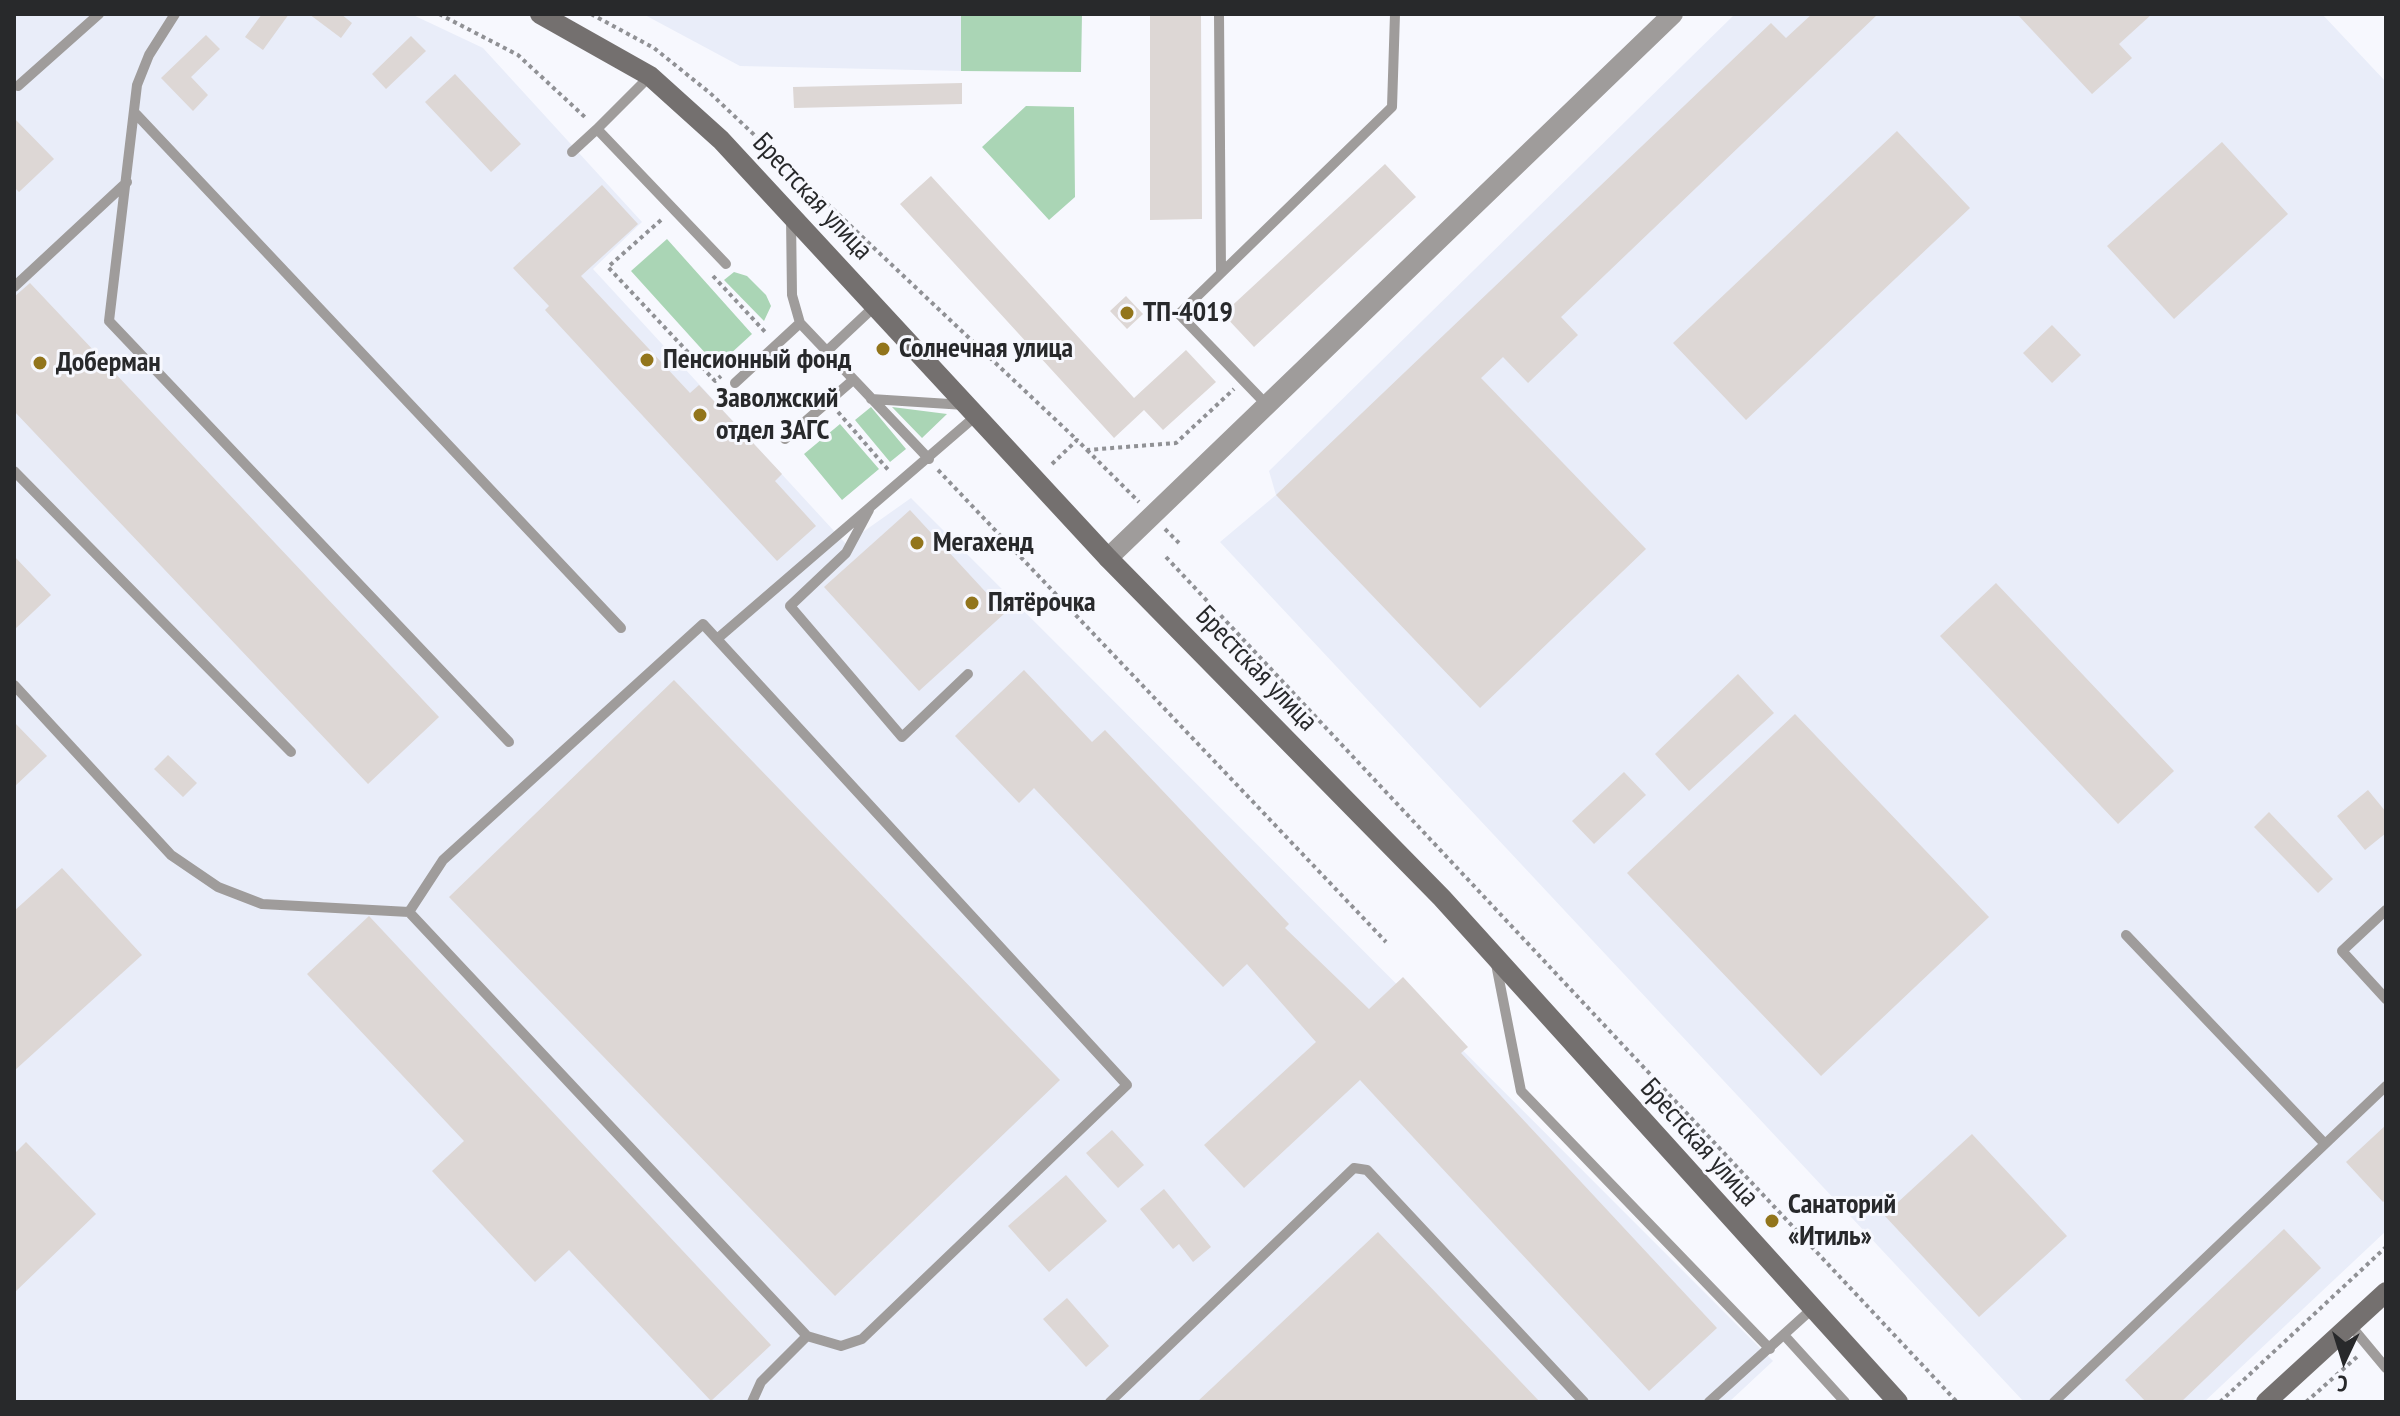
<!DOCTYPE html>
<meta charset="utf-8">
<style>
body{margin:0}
#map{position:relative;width:2400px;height:1416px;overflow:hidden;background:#f7f8fe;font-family:"PT Sans Narrow",sans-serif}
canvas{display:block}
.frame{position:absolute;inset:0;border:16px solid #28292b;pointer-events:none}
.north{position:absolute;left:2304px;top:1320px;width:80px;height:80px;-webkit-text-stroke:6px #f7f8fe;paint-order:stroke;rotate:184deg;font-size:22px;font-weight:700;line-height:32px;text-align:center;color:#28292b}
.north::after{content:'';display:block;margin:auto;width:28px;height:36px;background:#28292b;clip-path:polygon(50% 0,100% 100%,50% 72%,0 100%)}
</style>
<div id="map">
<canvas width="2400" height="1416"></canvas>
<div class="frame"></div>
<div class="north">С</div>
</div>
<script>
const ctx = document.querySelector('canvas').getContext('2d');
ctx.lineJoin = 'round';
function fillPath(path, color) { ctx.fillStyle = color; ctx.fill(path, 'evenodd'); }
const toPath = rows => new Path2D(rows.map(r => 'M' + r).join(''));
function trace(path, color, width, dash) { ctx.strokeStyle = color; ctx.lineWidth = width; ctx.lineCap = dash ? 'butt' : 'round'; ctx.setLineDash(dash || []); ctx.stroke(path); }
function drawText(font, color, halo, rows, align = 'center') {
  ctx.font = font + ' "PT Sans Narrow",sans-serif'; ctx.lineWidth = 6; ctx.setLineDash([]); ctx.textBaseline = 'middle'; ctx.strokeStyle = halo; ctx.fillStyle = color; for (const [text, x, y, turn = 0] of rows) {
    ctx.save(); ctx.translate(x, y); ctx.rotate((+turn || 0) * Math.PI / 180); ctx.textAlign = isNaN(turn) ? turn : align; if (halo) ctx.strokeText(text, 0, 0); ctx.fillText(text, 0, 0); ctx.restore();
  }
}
const built = toPath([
 [14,14,411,14,483,48,642,222,593,269,846,544,911,498,1773,1361,1729,1402,14,1402],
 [643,14,961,14,961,71,740,66],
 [1735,14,2322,14,2386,82,2386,1231,2204,1402,2024,1402,1220,542,1276,495,1269,471]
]);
const green = toPath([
 [961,14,1082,14,1081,72,961,71],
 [1026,106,1074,107,1075,197,1049,220,982,147],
 [667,239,752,334,717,366,631,271],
 [734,272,747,276,766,295,771,306,764,321,724,280],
 [871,407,906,449,890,462,855,420],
 [892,407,947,414,922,438],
 [840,424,879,469,842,500,804,454]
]);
const building = toPath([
 [262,14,289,14,263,50,245,37],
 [309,14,341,14,352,23,341,38],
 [1150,14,1201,14,1202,219,1150,220],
 [1812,14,1878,14,1561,317,1578,335,1528,383,1503,357,1481,378,1646,549,1480,708,1276,495,1771,23,1786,38],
 [2017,14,2152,14,2119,44,2132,58,2092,94],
 [206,35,220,49,191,77,208,95,193,111,161,78],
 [411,36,426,51,386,89,372,74],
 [455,74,521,144,491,172,425,102],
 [962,83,962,104,794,108,793,87],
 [14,118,54,159,19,192,14,187],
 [1897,131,1970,208,1746,420,1673,343],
 [2222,142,2288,214,2174,319,2107,246],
 [1385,164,1416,197,1254,347,1223,314],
 [931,176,1134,398,1186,350,1216,382,1163,430,1144,410,1114,438,900,204],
 [602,185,638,224,581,276,690,393,699,385,782,474,775,481,816,526,777,561,545,310,549,306,513,268],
 [30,283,439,717,368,784,14,411,14,297],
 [1126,296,1143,314,1127,329,1110,311],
 [2052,325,2081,355,2052,383,2023,353],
 [910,510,1005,613,919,691,824,587],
 [14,556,51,595,14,630],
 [1996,583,2174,771,2118,824,1940,636],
 [1024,670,1092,742,1105,730,1289,924,1285,928,1369,1009,1403,977,1468,1047,1461,1053,1717,1328,1649,1391,1360,1080,1244,1188,1204,1145,1316,1042,1247,964,1223,987,1034,788,1019,803,955,736],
 [1738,674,1774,713,1689,791,1655,754],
 [674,680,1060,1080,835,1296,449,897],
 [1795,714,1989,917,1821,1076,1627,873],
 [14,722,47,756,14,787],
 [168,755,197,783,183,797,154,769],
 [1624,772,1646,795,1594,844,1572,821],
 [2368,790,2386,812,2386,833,2365,850,2337,816],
 [2269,812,2333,879,2318,893,2254,827],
 [62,868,142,955,14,1071,14,911],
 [369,916,771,1345,711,1401,569,1250,535,1282,432,1171,464,1141,307,974],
 [2386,1125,2386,1199,2383,1202,2346,1162],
 [1112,1130,1144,1165,1118,1188,1086,1153],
 [1972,1134,2067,1236,1979,1317,1884,1215],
 [26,1142,96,1214,14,1293,14,1154],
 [1066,1175,1107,1221,1049,1272,1008,1226],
 [1164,1189,1211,1247,1193,1262,1179,1244,1173,1249,1140,1209],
 [2284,1229,2321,1268,2181,1402,2146,1402,2125,1380],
 [1378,1232,1540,1402,1197,1402],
 [1067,1298,1109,1346,1086,1367,1043,1319]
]);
const path = toPath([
 [439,14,518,55,587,119],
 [591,14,654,48,710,93,1077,440],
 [661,220,608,267,715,381,721,376],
 [713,276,767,334],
 [838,412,890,472],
 [1087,450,1139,502],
 [1052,464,1077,440,1087,450,1176,443,1234,389],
 [938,470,1386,942],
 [1165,529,1179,543],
 [1166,557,1957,1402],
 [2220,1402,2386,1247],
 [2306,1402,2358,1356]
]);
const lane = toPath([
 [175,14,149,55,137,85,109,321,509,742],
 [1219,14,1221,273],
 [650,76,597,129,726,264],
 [18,86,99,14],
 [136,114,621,628],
 [572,152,597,129],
 [791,218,792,295,800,323,929,459],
 [14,287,127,182],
 [827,351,875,306],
 [735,383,800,323],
 [871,399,965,405],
 [1265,403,1179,314,1392,107,1395,14],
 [785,439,853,380],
 [14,471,291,752],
 [869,510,846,553,790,606,902,737,968,674],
 [717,639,977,415],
 [14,685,171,855,218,887,262,904,409,912,443,860,703,624,1127,1085,862,1339,841,1346,807,1336,409,912],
 [2386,910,2342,951,2386,999],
 [2126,935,2325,1144],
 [1496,964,1521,1091,1770,1349],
 [2351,1326,2386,1368],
 [1784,1335,1845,1402],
 [752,1402,761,1382,807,1336],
 [1110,1402,1354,1168,1367,1170,1584,1402],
 [1709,1402,1812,1309],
 [2054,1402,2386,1086]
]);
const street = toPath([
 [1108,558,1673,14]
]);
const secondary = toPath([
 [540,14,650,76,721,140,1108,558,1442,898,1898,1402],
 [2266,1402,2386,1292]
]);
const markers = [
 [1127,313,8,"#92751c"],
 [883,349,8,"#92751c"],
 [647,360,8,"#92751c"],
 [40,363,8,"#92751c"],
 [700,415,8,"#92751c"],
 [917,543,8,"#92751c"],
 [972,603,8,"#92751c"],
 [1772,1221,8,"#92751c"]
];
const streetNames = [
 ["Брестская улица",812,197,47],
 ["Брестская улица",1256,669,46],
 ["Брестская улица",1699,1143,48]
];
const poiNames = [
 ["ТП-4019",1143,313],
 ["Солнечная улица",899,349],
 ["Пенсионный фонд",663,360],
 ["Доберман",56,363],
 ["Заволжский",716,399],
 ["отдел ЗАГС",716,431],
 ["Мегахенд",933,543],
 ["Пятёрочка",988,603],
 ["Санаторий",1788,1205],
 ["«Итиль»",1788,1237]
];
fillPath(built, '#e9edf9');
fillPath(green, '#aad5b5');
fillPath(building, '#ddd7d5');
trace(path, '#909195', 4, [4, 4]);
trace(lane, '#9f9c9b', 10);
trace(street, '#9f9c9b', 20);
trace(secondary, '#74706f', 20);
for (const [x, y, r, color] of markers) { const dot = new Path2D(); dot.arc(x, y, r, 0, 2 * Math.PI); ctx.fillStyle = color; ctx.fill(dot); trace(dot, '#f7f8fe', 3); }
drawText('28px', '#28292b', '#f7f8fe', streetNames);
drawText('bold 28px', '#28292b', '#f7f8fe', poiNames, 'left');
</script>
